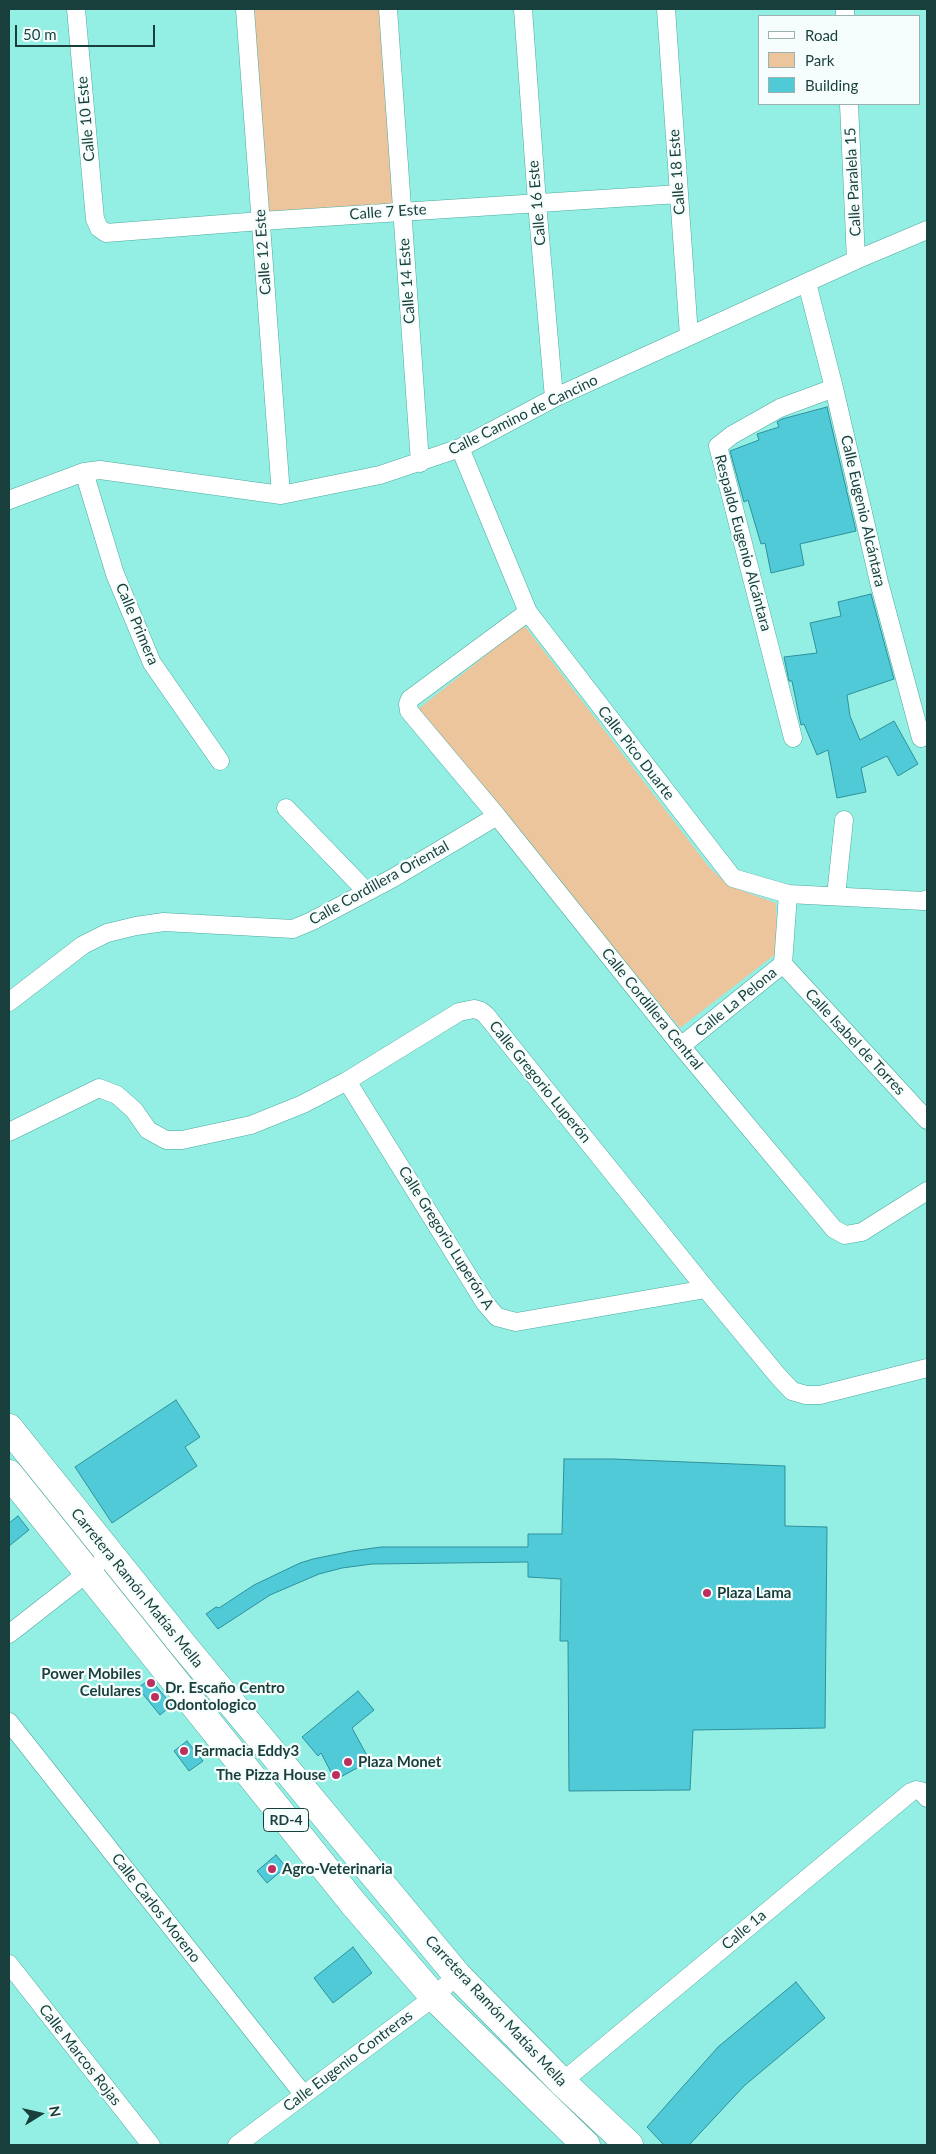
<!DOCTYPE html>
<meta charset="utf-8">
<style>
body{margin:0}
#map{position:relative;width:936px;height:2154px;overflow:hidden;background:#93efe4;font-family:Lato,sans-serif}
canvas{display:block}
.frame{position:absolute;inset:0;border:10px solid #183f3b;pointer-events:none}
.legend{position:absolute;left:758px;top:15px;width:162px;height:90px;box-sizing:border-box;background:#f6fefd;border:1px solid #9db2af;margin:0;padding:6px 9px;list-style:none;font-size:15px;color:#183f3b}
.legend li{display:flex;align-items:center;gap:10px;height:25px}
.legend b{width:25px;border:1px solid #9db2af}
.north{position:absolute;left:15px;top:2089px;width:50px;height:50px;-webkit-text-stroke:4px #f6fefd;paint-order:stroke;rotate:80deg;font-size:14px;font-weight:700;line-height:20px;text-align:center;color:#183f3b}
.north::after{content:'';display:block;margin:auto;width:18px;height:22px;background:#183f3b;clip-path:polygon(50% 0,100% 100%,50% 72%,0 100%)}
.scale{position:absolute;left:15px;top:25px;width:140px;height:22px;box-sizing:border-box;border:2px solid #183f3b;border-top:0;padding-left:6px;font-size:15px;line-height:18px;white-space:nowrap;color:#183f3b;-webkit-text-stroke:4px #f6fefd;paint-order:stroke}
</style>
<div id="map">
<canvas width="936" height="2154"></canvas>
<div class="frame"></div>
<ul class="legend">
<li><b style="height:6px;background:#fff"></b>Road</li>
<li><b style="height:14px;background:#edc59d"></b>Park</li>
<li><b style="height:14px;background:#51cad8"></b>Building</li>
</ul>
<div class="north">N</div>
<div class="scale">50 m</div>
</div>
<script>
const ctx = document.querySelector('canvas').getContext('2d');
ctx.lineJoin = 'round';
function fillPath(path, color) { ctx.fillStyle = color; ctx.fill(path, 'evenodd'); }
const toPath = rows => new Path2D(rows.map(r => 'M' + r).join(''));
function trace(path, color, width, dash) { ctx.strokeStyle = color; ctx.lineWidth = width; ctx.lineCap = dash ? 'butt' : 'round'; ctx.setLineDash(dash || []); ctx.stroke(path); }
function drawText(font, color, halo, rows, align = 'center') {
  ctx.font = font + ' Lato,sans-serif'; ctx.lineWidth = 4.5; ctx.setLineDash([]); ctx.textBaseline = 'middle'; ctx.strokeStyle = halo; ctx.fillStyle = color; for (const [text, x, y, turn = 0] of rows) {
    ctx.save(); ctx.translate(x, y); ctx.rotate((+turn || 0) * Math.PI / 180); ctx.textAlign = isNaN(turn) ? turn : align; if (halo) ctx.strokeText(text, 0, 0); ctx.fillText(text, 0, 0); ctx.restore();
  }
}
const green = toPath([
 [253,9,381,9,394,206,269,214],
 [524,625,709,867,729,886,776,903,777,953,680,1028,417,710]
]);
const building = toPath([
 [827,407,856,531,800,544,804,565,771,573,765,543,761,544,748,500,744,502,730,451,759,440,757,434,779,427,777,422,782,419,827,407],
 [871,594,894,679,847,695,850,716,860,740,894,721,918,764,898,776,887,756,861,768,866,792,837,798,828,750,817,755,804,724,801,725,792,681,789,681,784,657,817,653,810,623,841,616,838,602,871,594],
 [176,1400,200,1437,185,1447,197,1466,112,1523,75,1467,176,1400],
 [564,1459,613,1459,785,1466,785,1526,827,1527,825,1728,693,1730,690,1790,569,1791,568,1641,560,1641,561,1579,528,1577,528,1562,372,1564,342,1568,319,1574,270,1595,218,1629,206,1614,216,1607,219,1608,254,1585,300,1563,313,1559,352,1551,381,1547,528,1547,528,1534,562,1534,564,1459],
 [18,1516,29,1530,9,1546,9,1523,18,1516],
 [150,1679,172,1705,160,1715,138,1688,150,1679],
 [358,1691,374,1710,352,1728,370,1761,335,1780,321,1753,318,1756,302,1737,358,1691],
 [187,1741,203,1761,189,1771,174,1751,187,1741],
 [276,1855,286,1867,267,1883,257,1871,276,1855],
 [353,1947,372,1973,333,2003,314,1978,353,1947],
 [796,1982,825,2018,744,2086,689,2145,664,2145,647,2127,718,2047,796,1982]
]);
const minor = toPath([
 [76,9,95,219,99,228,106,233,261,221,679,194],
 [245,9,281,495],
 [388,9,420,463],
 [523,9,537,203,554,398],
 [666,9,689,336],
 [845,9,845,16],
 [849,104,856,260],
 [807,283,834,388,879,582,921,738],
 [460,448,528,612,733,878,788,894,924,901,927,899],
 [84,472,115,574,152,663,220,761],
 [9,500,84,472,100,470,281,495,380,475,460,448,554,398,856,260,927,230],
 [528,612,410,699,408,704,409,711,497,816,681,1046,834,1229,845,1235,862,1232,927,1191],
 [793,738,718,446,732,435,780,408,834,388],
 [286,808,366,891],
 [836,896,844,820],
 [783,964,927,1120],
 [9,1002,83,945,107,933,136,926,164,922,293,929,312,921,393,878,497,816],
 [681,1046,783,964,788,894],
 [347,1081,485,1303,497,1317,516,1322,706,1289],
 [9,1132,99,1088,117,1095,134,1110,148,1130,166,1140,182,1140,251,1125,303,1104,347,1081,459,1012,474,1009,481,1011,486,1015,706,1289,778,1376,792,1391,806,1395,820,1395,927,1368],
 [9,1634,96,1566],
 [9,1722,303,2094],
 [9,1964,151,2145],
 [562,2082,911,1792,916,1790,921,1791,927,1798],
 [237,2145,434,1997,457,1975]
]);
const primary = toPath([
 [9,1428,183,1645,457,1975,562,2082,629,2145],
 [9,1474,353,1903,434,1997,586,2145]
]);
const markers = [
 [707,1593,5,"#bd2f5f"],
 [151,1683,5,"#bd2f5f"],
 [155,1697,5,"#bd2f5f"],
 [184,1751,5,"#bd2f5f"],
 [348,1762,5,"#bd2f5f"],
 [336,1775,5,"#bd2f5f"],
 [272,1869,5,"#bd2f5f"]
];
const shields = [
 [286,1820,45]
];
const shieldNames = [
 ["RD-4",286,1820]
];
const streetNames = [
 ["Calle 10 Este",86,119,-95],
 ["Calle 18 Este",677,172,-94],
 ["Calle Paralela 15",853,182,-93],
 ["Calle 16 Este",537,203,-95],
 ["Calle 7 Este",388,212,-4],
 ["Calle 12 Este",263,252,-94],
 ["Calle 14 Este",407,281,-94],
 ["Calle Camino de Cancino",523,415,-26],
 ["Calle Eugenio Alcántara",863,511,77],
 ["Respaldo Eugenio Alcántara",743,543,75],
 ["Calle Primera",137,624,67],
 ["Calle Pico Duarte",636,753,52],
 ["Calle Cordillera Oriental",379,883,-29],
 ["Calle La Pelona",736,1002,-39],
 ["Calle Cordillera Central",652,1009,51],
 ["Calle Isabel de Torres",855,1042,47],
 ["Calle Gregorio Luperón",540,1082,51],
 ["Calle Gregorio Luperón A",446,1238,58],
 ["Carretera Ramón Matías Mella",137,1588,51],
 ["Calle Carlos Moreno",156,1908,52],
 ["Calle 1a",744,1930,-40],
 ["Carretera Ramón Matías Mella",496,2011,47],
 ["Calle Marcos Rojas",80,2055,52],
 ["Calle Eugenio Contreras",348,2061,-37]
];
const poiNames = [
 ["Plaza Lama",717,1593],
 ["Power Mobiles",141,1674,"right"],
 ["Celulares",141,1691,"right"],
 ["Dr. Escaño Centro",165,1688],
 ["Odontologico",165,1705],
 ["Farmacia Eddy3",194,1751],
 ["Plaza Monet",358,1762],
 ["The Pizza House",326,1775,"right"],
 ["Agro-Veterinaria",282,1869]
];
fillPath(green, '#edc59d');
fillPath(building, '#51cad8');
trace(building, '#2e909b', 1);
trace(minor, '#4da99f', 19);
trace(primary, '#4da99f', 29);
trace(minor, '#fff', 18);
trace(primary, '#fff', 28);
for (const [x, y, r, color] of markers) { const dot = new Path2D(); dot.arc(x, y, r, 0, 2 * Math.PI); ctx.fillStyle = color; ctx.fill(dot); trace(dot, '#f6fefd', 2); }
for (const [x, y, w] of shields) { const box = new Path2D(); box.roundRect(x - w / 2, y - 11.5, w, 23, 4); ctx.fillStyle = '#f6fefd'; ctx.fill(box); trace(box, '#183f3b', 1); }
drawText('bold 14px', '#183f3b', null, shieldNames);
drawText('15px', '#183f3b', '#f6fefd', streetNames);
drawText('bold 15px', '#183f3b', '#f6fefd', poiNames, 'left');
</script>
